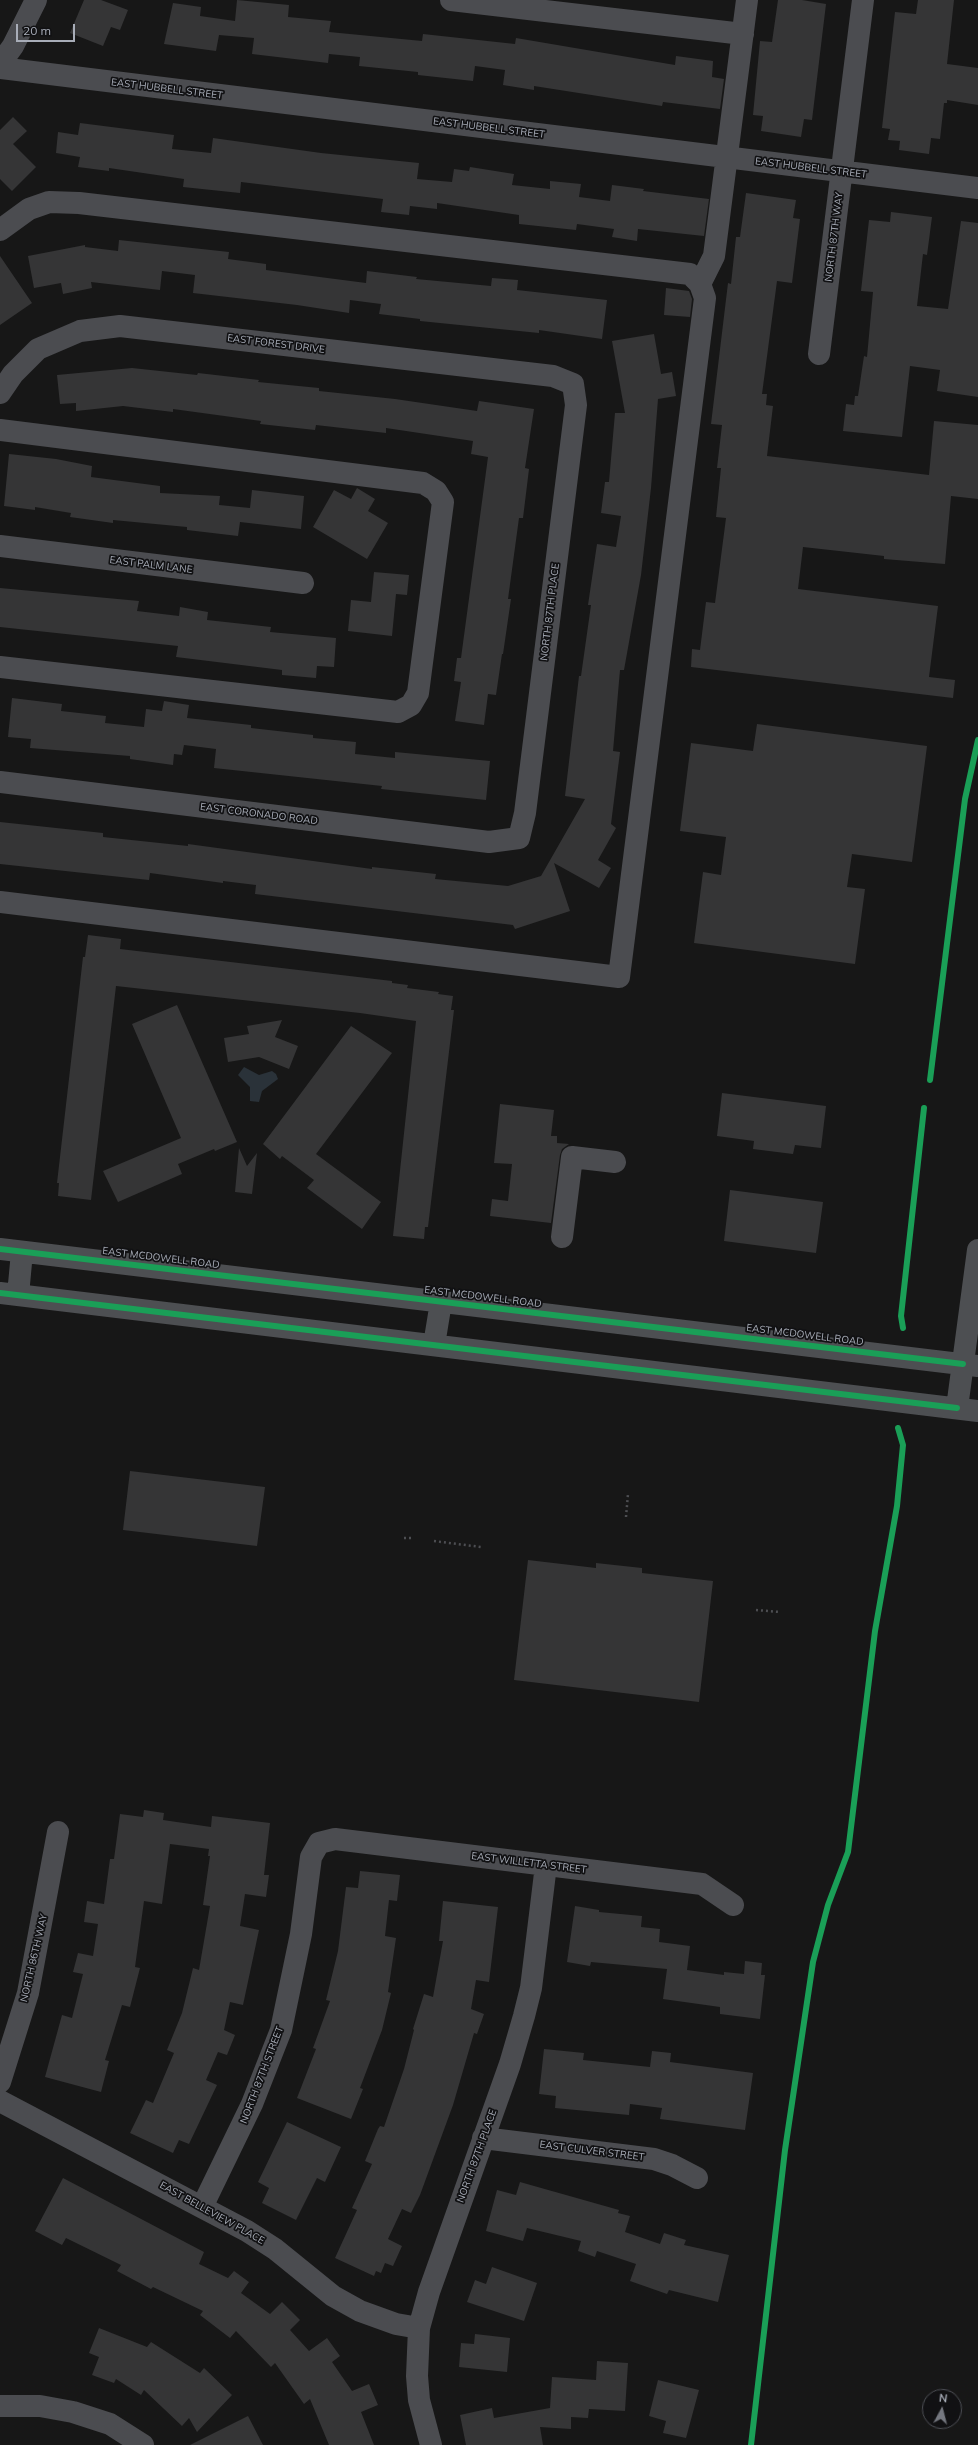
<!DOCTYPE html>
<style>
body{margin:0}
#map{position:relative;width:978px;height:2445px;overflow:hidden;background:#171717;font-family:Mulish,sans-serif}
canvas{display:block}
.north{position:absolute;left:922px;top:2389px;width:40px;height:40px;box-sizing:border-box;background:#111113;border:1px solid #4d4f55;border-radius:50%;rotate:7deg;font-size:11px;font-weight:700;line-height:16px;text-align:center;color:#a8adb8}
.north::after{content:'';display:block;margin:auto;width:14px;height:18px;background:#757880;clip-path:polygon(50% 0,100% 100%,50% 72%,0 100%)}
.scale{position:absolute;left:16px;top:24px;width:59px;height:18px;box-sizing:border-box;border:2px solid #a8adb8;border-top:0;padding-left:5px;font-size:12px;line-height:14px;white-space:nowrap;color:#a8adb8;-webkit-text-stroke:3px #111113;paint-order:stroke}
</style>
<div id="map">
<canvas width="978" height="2445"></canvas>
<div class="north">N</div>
<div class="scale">20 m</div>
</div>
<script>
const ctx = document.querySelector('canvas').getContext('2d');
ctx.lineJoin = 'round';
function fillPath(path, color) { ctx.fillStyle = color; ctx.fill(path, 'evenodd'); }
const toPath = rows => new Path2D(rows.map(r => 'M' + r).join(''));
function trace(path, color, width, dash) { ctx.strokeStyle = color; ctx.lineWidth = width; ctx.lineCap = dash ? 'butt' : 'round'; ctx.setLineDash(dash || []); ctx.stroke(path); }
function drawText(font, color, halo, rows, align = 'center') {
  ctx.font = font + ' Mulish,sans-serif'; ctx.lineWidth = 3.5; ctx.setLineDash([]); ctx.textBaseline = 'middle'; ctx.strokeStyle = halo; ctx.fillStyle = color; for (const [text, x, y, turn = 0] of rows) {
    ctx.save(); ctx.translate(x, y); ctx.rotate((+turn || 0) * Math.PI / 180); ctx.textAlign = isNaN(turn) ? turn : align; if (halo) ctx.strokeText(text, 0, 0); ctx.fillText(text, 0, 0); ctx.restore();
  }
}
const water = toPath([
 [244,1067,259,1075,272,1071,276,1074,278,1079,262,1091,259,1102,250,1101,250,1087,238,1075]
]);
const building = toPath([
 [84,0,101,0,128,10,120,30,111,27,103,46,70,33],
 [237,0,289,5,288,17,331,21,329,32,422,41,423,34,515,44,516,38,675,65,676,56,713,61,712,77,724,79,720,109,663,102,662,106,534,86,534,90,503,85,505,70,475,66,473,81,418,75,418,72,359,66,360,57,329,54,328,63,252,54,254,38,219,35,216,51,164,44,173,3,201,7,200,16,235,21],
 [778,0,802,0,826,4,812,120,804,119,801,137,761,131,763,116,753,115,760,41,772,42],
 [918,0,954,0,947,64,978,68,978,105,947,100,947,103,944,103,940,139,931,138,929,154,899,150,900,141,888,140,890,129,882,128,895,12,916,14],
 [13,117,27,131,13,144,36,167,12,191,0,179,0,130],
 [80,123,174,135,172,149,211,153,213,138,321,153,419,163,417,179,452,182,454,169,469,171,470,167,514,174,512,185,550,189,550,181,581,184,579,197,610,201,612,185,644,189,643,191,709,199,704,236,638,229,637,241,612,237,614,229,577,224,576,230,519,224,519,215,437,203,437,209,410,206,409,215,381,212,383,199,241,182,240,193,183,187,184,179,109,168,109,171,78,167,80,157,56,153,58,132,78,135],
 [746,193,796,200,793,218,800,219,792,283,777,281,762,394,767,394,766,405,773,406,767,456,929,475,934,421,978,425,978,499,951,496,945,564,884,559,884,556,803,547,798,589,938,606,929,677,955,680,953,698,691,667,692,649,700,650,706,602,715,603,726,518,716,517,721,468,717,468,722,425,711,424,728,283,731,284,736,237,740,237],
 [891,212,932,217,927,255,923,254,917,306,948,309,961,221,978,223,978,397,937,391,940,370,910,366,902,437,843,431,846,404,854,405,855,396,858,396,864,356,867,357,873,292,861,291,869,220,890,222],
 [119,240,229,252,228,259,266,264,266,270,366,283,367,271,417,277,416,279,491,286,492,278,518,280,517,290,607,300,602,339,539,330,539,333,420,321,420,319,379,314,381,304,350,300,349,313,297,305,193,293,195,275,162,271,160,290,91,282,92,288,63,294,61,283,34,288,28,256,85,245,85,247,118,251],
 [0,256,32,303,0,325],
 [666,288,689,291,692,299,690,317,664,315],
 [654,334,661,374,672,372,676,396,658,399,651,488,641,575,624,670,620,670,613,751,620,752,611,824,616,828,598,860,611,868,599,888,554,863,570,911,515,929,513,925,255,894,256,885,223,881,223,883,150,873,149,880,0,864,0,822,103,833,103,837,188,846,188,844,372,869,372,867,436,874,435,879,508,886,541,876,585,799,565,796,579,676,581,676,591,605,588,605,597,544,616,547,621,516,601,513,605,482,609,482,615,413,625,413,612,341],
 [132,368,197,375,198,373,259,380,258,382,319,388,319,391,395,399,477,411,479,401,534,409,525,468,529,469,523,518,519,518,508,599,511,599,503,654,502,654,496,695,488,694,484,725,455,721,461,682,454,681,457,658,461,658,488,457,471,454,473,441,386,428,386,433,316,425,315,430,260,424,261,421,173,409,173,412,123,406,76,411,76,403,60,404,57,375],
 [9,454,56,459,92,466,91,477,160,486,160,493,220,496,219,505,250,508,252,490,304,496,301,529,240,522,238,536,187,530,187,527,113,520,113,523,70,517,71,513,35,507,35,510,4,506],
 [357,488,375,499,368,511,388,523,367,559,313,527,334,490,351,499],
 [374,572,409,575,407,595,396,594,392,636,348,631,351,600,371,602],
 [0,588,139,601,137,611,179,616,180,607,208,612,207,620,271,627,270,632,336,638,334,667,317,666,316,678,282,675,282,670,176,657,178,646,0,627],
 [12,698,62,704,61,711,106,716,105,723,144,727,146,709,162,711,164,701,189,705,187,718,251,725,251,728,313,735,313,738,356,742,355,754,395,758,395,752,490,761,486,800,381,789,382,786,214,768,216,749,184,745,182,755,174,754,173,765,130,759,130,756,30,748,31,739,8,737],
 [757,724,927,746,912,862,852,854,847,887,865,889,855,964,694,943,703,872,721,875,726,837,680,831,691,743,753,751],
 [88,935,121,939,120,949,392,981,392,983,408,985,407,988,439,992,438,994,453,996,451,1010,454,1010,428,1227,425,1227,424,1239,393,1236,416,1021,360,1013,116,986,91,1200,58,1196,59,1183,57,1183,83,957,85,957],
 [177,1005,237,1142,215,1151,214,1149,178,1164,182,1174,118,1202,103,1171,181,1138,132,1024],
 [282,1020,275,1037,298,1046,289,1069,259,1057,228,1062,224,1038,249,1034,247,1026],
 [351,1026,392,1053,316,1154,381,1202,362,1229,307,1188,314,1180,282,1156,280,1159,263,1144],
 [722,1093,826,1106,821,1148,795,1145,793,1154,753,1149,754,1141,717,1136],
 [500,1104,554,1110,551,1136,557,1136,557,1143,569,1144,562,1149,560,1155,551,1223,490,1216,492,1199,508,1201,512,1164,494,1163],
 [239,1148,247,1166,257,1153,252,1194,235,1192],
 [730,1190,823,1202,816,1253,724,1241],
 [130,1471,265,1487,257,1546,123,1530],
 [528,1560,596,1568,596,1563,642,1568,642,1573,713,1581,699,1702,514,1680],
 [144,1810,164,1813,163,1820,211,1827,212,1816,270,1823,264,1875,269,1875,266,1897,245,1894,240,1926,259,1930,243,2005,230,2002,224,2030,235,2035,227,2055,218,2052,206,2080,217,2085,189,2144,179,2140,173,2153,130,2133,146,2100,153,2103,174,2053,167,2050,182,2013,193,1968,199,1970,210,1906,203,1905,210,1856,208,1856,209,1849,170,1844,162,1904,144,1901,135,1967,140,1968,130,2007,122,2005,105,2060,109,2061,101,2092,45,2077,62,2015,72,2018,83,1974,73,1972,78,1953,93,1956,98,1924,84,1922,87,1901,104,1904,110,1859,114,1859,120,1814,143,1817],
 [360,1871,400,1875,397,1901,389,1900,385,1936,396,1938,388,1992,391,1993,382,2030,360,2088,363,2089,351,2119,297,2098,316,2049,313,2048,330,2001,326,2000,338,1951,346,1887,358,1888],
 [443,1901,498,1907,489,1982,476,1980,471,2009,484,2014,477,2034,474,2033,453,2105,420,2195,411,2213,402,2209,388,2239,402,2246,393,2266,385,2263,381,2273,376,2271,374,2276,335,2258,357,2210,352,2208,372,2164,365,2161,378,2129,380,2126,384,2127,404,2069,414,2030,413,2029,424,1994,433,1997,443,1941,439,1941],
 [575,1906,599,1910,599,1912,642,1916,641,1927,660,1929,659,1942,690,1946,687,1970,724,1975,724,1972,744,1974,745,1961,762,1963,761,1975,765,1975,760,2019,720,2014,720,2007,663,1999,667,1969,591,1962,590,1966,567,1962],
 [544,2049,584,2053,583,2060,650,2067,652,2051,671,2053,670,2062,753,2073,745,2130,660,2119,662,2108,630,2104,629,2115,555,2108,556,2096,539,2094],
 [287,2122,341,2147,325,2182,317,2178,296,2220,262,2203,269,2188,258,2182],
 [63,2178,204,2252,199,2264,228,2278,234,2271,249,2282,241,2293,270,2314,282,2302,300,2320,290,2330,309,2351,327,2338,340,2356,332,2362,352,2391,369,2384,378,2405,361,2412,374,2445,329,2445,310,2399,304,2404,275,2363,271,2367,236,2331,230,2338,200,2315,203,2311,153,2287,151,2289,117,2271,121,2265,66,2238,62,2245,35,2231],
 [520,2182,619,2210,618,2213,630,2216,625,2232,660,2244,664,2233,686,2240,684,2245,729,2255,718,2302,669,2290,667,2294,630,2281,636,2264,597,2251,595,2257,578,2251,581,2241,527,2228,523,2241,486,2231,497,2190,516,2195],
 [492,2267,537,2283,524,2321,467,2302,475,2280,486,2284],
 [99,2328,147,2347,151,2342,200,2373,204,2368,232,2395,197,2432,189,2418,182,2426,144,2390,141,2395,116,2379,114,2383,92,2375,99,2357,89,2353],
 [475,2334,510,2338,507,2372,459,2367,461,2343,474,2344],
 [597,2361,628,2363,625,2411,589,2409,588,2418,571,2417,571,2429,540,2427,543,2445,466,2445,460,2415,492,2408,494,2418,550,2408,552,2377,596,2380],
 [658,2380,699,2390,686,2438,663,2433,666,2421,649,2416],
 [248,2416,263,2445,190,2445]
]);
const path = toPath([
 [626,1517,628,1494],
 [404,1538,413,1538],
 [434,1541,481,1547],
 [756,1610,780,1612]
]);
const minor = toPath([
 [451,0,743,34],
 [0,64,13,46,36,0],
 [0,68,978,188],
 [0,230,29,209,49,202,79,203,690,274,700,284,705,298,619,977,0,902],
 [700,284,714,256,747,0],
 [819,354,863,0],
 [0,393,13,374,38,349,80,331,120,326,553,376,573,384,576,405,525,813,519,838,489,842,0,782],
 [0,430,423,483,436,491,443,502,418,693,411,705,398,712,0,667],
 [0,546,303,583],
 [562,1237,572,1157,615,1162],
 [0,2082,28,1993,58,1832],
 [0,2101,247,2231,275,2249,333,2296,360,2311,396,2324,419,2328],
 [483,2138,654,2159,672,2165,697,2178],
 [202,2207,252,2104,281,2030,301,1934,311,1857,319,1843,335,1839,702,1884,733,1905],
 [0,2406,40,2406,73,2412,110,2424,143,2445],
 [431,2445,419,2400,417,2376,419,2328,429,2292,510,2064,524,2016,531,1988,546,1865]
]);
const major = toPath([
 [0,1249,978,1366],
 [0,1293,978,1411],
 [18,1295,22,1252],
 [434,1345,441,1302],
 [957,1408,978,1250]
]);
const cycleway = toPath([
 [930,1080,965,799,978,740],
 [0,1249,963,1364],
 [0,1293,957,1408],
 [903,1328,901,1316,924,1108],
 [751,2445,785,2150,813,1962,828,1905,848,1852,875,1631,897,1506,903,1445,898,1428]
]);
const streetNames = [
 ["EAST HUBBELL STREET",167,89,7],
 ["EAST HUBBELL STREET",489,128,7],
 ["EAST HUBBELL STREET",811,168,7],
 ["NORTH 87TH WAY",834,237,-83],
 ["EAST FOREST DRIVE",276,344,7],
 ["EAST PALM LANE",151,565,7],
 ["NORTH 87TH PLACE",550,612,-83],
 ["EAST CORONADO ROAD",259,814,7],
 ["EAST MCDOWELL ROAD",161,1258,7],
 ["EAST MCDOWELL ROAD",483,1297,7],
 ["EAST MCDOWELL ROAD",805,1335,7],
 ["EAST WILLETTA STREET",529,1863,7],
 ["NORTH 86TH WAY",34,1958,-77],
 ["NORTH 87TH STREET",262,2075,-69],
 ["EAST CULVER STREET",592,2151,7],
 ["NORTH 87TH PLACE",477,2156,-70],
 ["EAST BELLEVIEW PLACE",212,2213,29]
];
fillPath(water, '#2a3239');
fillPath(building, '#353536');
trace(path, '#4d4e52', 2.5, [2, 3]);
trace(minor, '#4b4c50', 22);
trace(major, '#4d4f52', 22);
trace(cycleway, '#1a9f57', 6);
drawText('10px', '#a8adb8', '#111113', streetNames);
</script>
